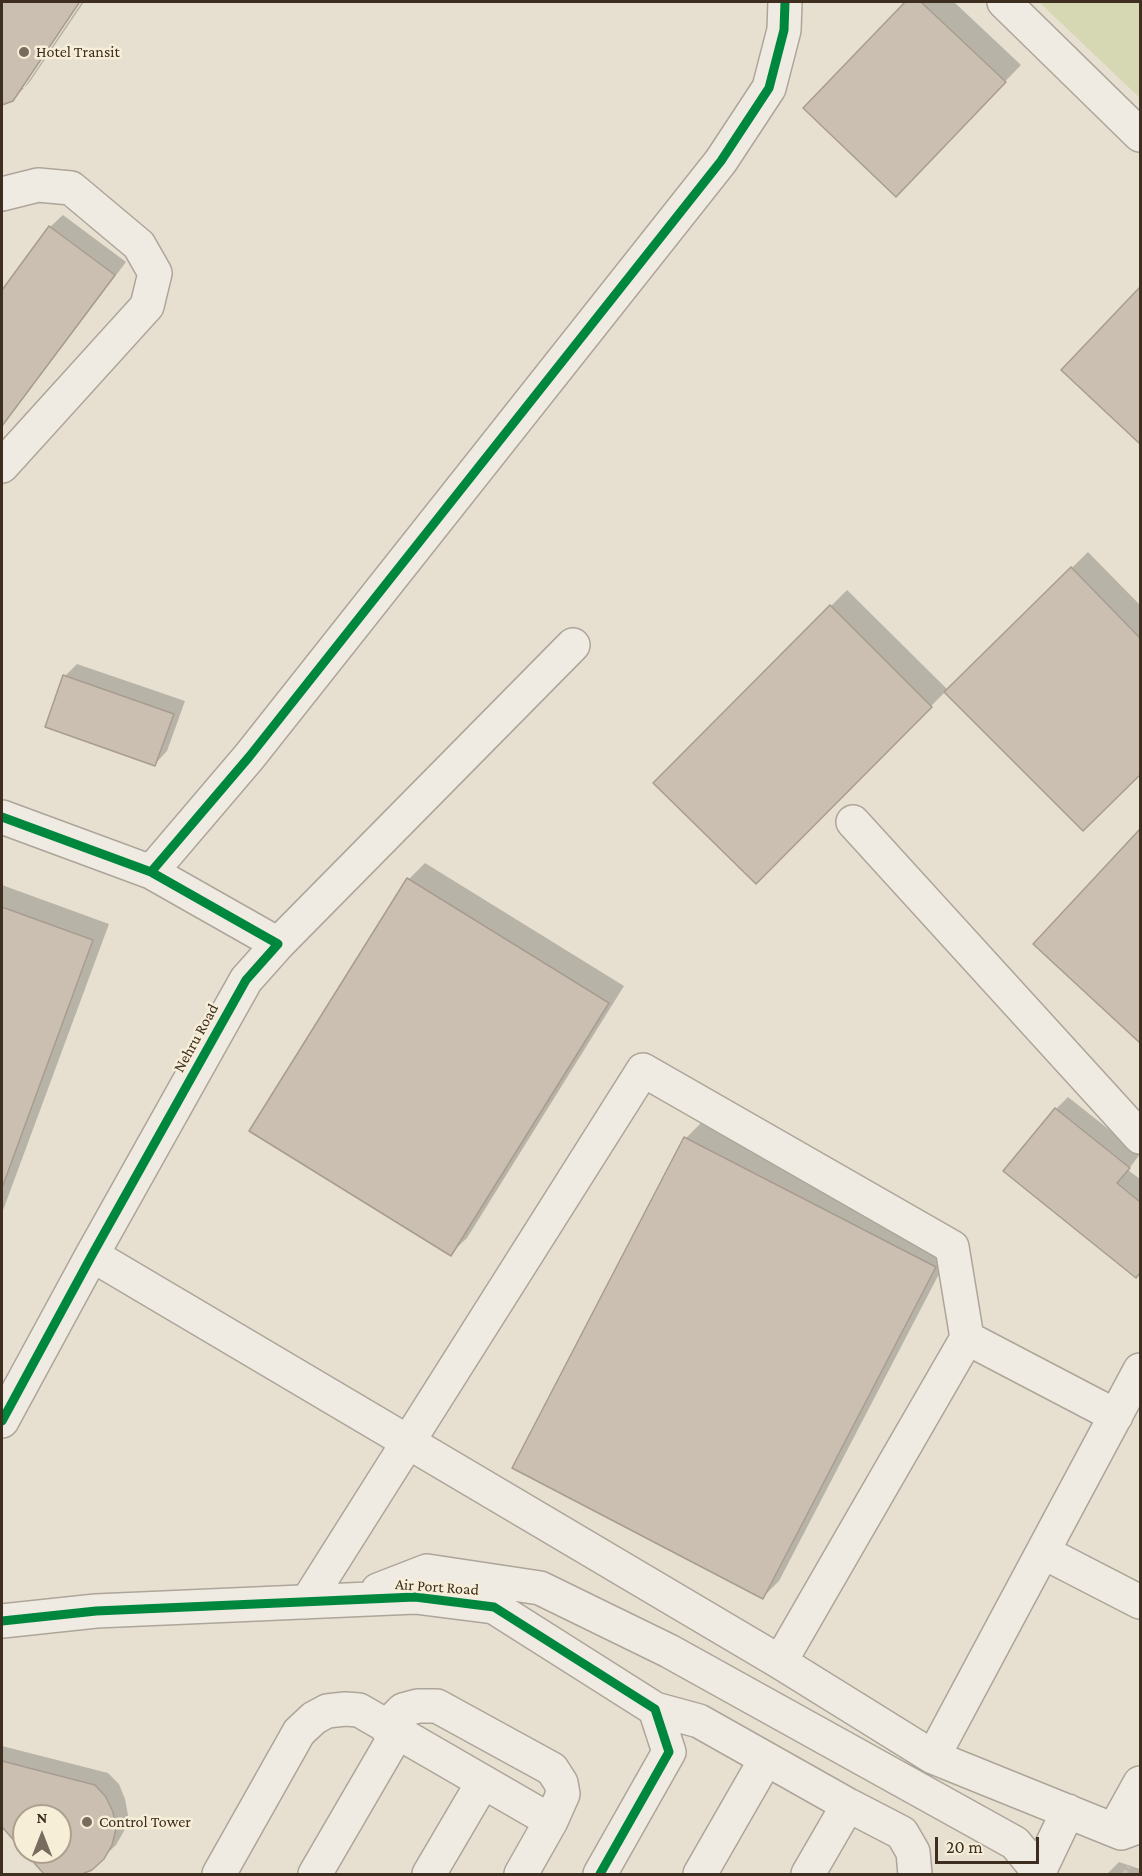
<!DOCTYPE html>
<style>
body{margin:0}
#map{position:relative;width:1142px;height:1876px;overflow:hidden;background:#e7e0d1;font-family:"Crimson Pro",serif}
canvas{display:block}
.frame{position:absolute;inset:0;border:3px solid #3d2e20;pointer-events:none}
.north{position:absolute;left:12px;top:1804px;width:60px;height:60px;box-sizing:border-box;background:#f7eed8;border:2px solid #ada18e;border-radius:50%;rotate:0deg;font-size:16px;font-weight:700;line-height:24px;text-align:center;color:#3d2e20}
.north::after{content:'';display:block;margin:auto;width:21px;height:27px;background:#786c5e;clip-path:polygon(50% 0,100% 100%,50% 72%,0 100%)}
.scale{position:absolute;left:935px;top:1837px;width:104px;height:27px;box-sizing:border-box;border:3px solid #3d2e20;border-top:0;padding-left:8px;font-size:18px;line-height:21px;white-space:nowrap;color:#3d2e20;-webkit-text-stroke:4px #f7eed8;paint-order:stroke}
</style>
<div id="map">
<canvas width="1142" height="1876"></canvas>
<div class="frame"></div>
<div class="north">N</div>
<div class="scale">20 m</div>
</div>
<script>
const ctx = document.querySelector('canvas').getContext('2d');
ctx.lineJoin = 'round';
function fillPath(path, color) { ctx.fillStyle = color; ctx.fill(path, 'evenodd'); }
const toPath = rows => new Path2D(rows.map(r => 'M' + r).join(''));
function trace(path, color, width, dash) { ctx.strokeStyle = color; ctx.lineWidth = width; ctx.lineCap = dash ? 'butt' : 'round'; ctx.setLineDash(dash || []); ctx.stroke(path); }
function drawText(font, color, halo, rows, align = 'center') {
  ctx.font = font + ' "Crimson Pro",serif'; ctx.lineWidth = 5; ctx.setLineDash([]); ctx.textBaseline = 'middle'; ctx.strokeStyle = halo; ctx.fillStyle = color; for (const [text, x, y, turn = 0] of rows) {
    ctx.save(); ctx.translate(x, y); ctx.rotate((+turn || 0) * Math.PI / 180); ctx.textAlign = isNaN(turn) ? turn : align; if (halo) ctx.strokeText(text, 0, 0); ctx.fillText(text, 0, 0); ctx.restore();
  }
}
const green = toPath([
 [1039,2,1140,2,1140,98]
]);
const shadow = toPath([
 [2,2,78,2,20,88,24,88,82,2,84,2,29,83,12,100,2,103],
 [907,2,954,2,1021,65,912,178,805,108],
 [63,215,126,262,9,417,2,425,2,292,50,227],
 [1140,289,1140,442,1063,370],
 [1088,552,1140,605,1140,773,1083,829,946,691,756,882,655,783,847,590,948,690],
 [77,664,185,701,167,751,155,764,65,676],
 [1140,831,1140,1041,1035,944],
 [425,863,624,986,467,1238,450,1254,409,879],
 [2,885,109,924,2,1213],
 [1068,1097,1140,1154,1128,1170,1140,1179,1140,1272,1136,1276,1056,1109],
 [702,1122,951,1251,779,1581,763,1597,686,1138],
 [2,1746,108,1773,119,1784,125,1799,128,1815,124,1831,116,1845,91,1869,79,1874,45,1874,26,1852,60,1852,60,1816,24,1816,24,1850,2,1825],
 [1119,1862,1140,1869,1140,1874,1107,1874]
]);
const building = toPath([
 [2,2,79,2,79,3,13,101,2,105,2,2],
 [905,2,921,2,1006,82,896,197,803,108,905,2],
 [49,226,115,275,2,426,2,290,49,226],
 [1140,287,1140,444,1061,370,1140,287],
 [1071,567,1140,638,1140,775,1083,831,944,692,1071,567],
 [830,605,932,707,756,884,653,783,830,605],
 [63,675,174,714,155,766,45,727,63,675],
 [1140,829,1140,1043,1033,944,1140,829],
 [407,878,609,1003,451,1256,249,1131,407,878],
 [2,907,93,940,2,1188,2,907],
 [1055,1108,1130,1168,1117,1183,1140,1202,1140,1273,1136,1278,1003,1171,1055,1108],
 [684,1137,936,1267,763,1599,512,1468,684,1137],
 [2,1761,95,1785,106,1797,113,1812,116,1829,112,1845,104,1859,92,1870,82,1874,44,1874,2,1827,2,1761],
 [24,1816,60,1816,60,1852,24,1852,24,1816]
]);
const path = toPath([
 [1124,1874,1129,1867]
]);
const minor = toPath([
 [1004,2,1140,135],
 [2,194,38,185,71,188,139,245,155,273,147,306,2,466],
 [2,817,151,872,278,944],
 [853,822,1140,1137],
 [151,872,249,757,721,161,769,88,784,30,785,2],
 [92,1255,780,1662,933,1757,1121,1833,1140,1826],
 [967,1338,1116,1416],
 [2,1421,92,1255,246,980,278,944,573,645],
 [1043,1552,1140,1602],
 [378,1590,427,1571,540,1588,669,1651,1015,1843,1039,1872,1039,1874],
 [307,1602,643,1070,952,1247,967,1338,780,1662],
 [2,1621,96,1611,415,1597,494,1607,655,1709,669,1752,600,1874],
 [655,1709,699,1721,848,1805,902,1833,913,1852,915,1874],
 [386,1727,403,1710,418,1706,437,1706,552,1769,561,1783,563,1794,551,1821],
 [933,1757,1140,1370],
 [1114,1830,1140,1783],
 [1039,1872,1068,1811],
 [219,1874,299,1732,314,1718,327,1711,345,1709,359,1710,551,1821,521,1874],
 [315,1874,397,1733],
 [429,1874,483,1782],
 [700,1874,766,1759],
 [808,1874,848,1805]
]);
const cycleway = toPath([
 [2,817,151,872,278,944,246,980,92,1255,2,1421],
 [151,872,249,757,721,161,769,88,784,30,785,2],
 [2,1621,96,1611,415,1597,494,1607,655,1709,669,1752,600,1874]
]);
const markers = [
 [24,52,6,"#786c5e"],
 [87,1822,6,"#786c5e"]
];
const poiNames = [
 ["Hotel Transit",36,52],
 ["Control Tower",99,1822]
];
const streetNames = [
 ["Nehru Road",196,1038,-61],
 ["Air Port Road",437,1587,4]
];
fillPath(green, '#d6d7b3');
fillPath(shadow, '#0003');
fillPath(building, '#cbbfb2');
trace(building, '#a89c90', 1.5);
trace(minor, '#ada599', 36);
trace(path, '#c8c2b9', 4, [4.5, 3]);
trace(minor, '#efebe3', 33);
trace(cycleway, '#00873e', 9);
for (const [x, y, r, color] of markers) { const dot = new Path2D(); dot.arc(x, y, r, 0, 2 * Math.PI); ctx.fillStyle = color; ctx.fill(dot); trace(dot, '#f7eed8', 2); }
drawText('16px', '#3d2e20', '#f7eed8', poiNames, 'left');
drawText('16px', '#3d2e20', '#f7eed8', streetNames);
</script>
